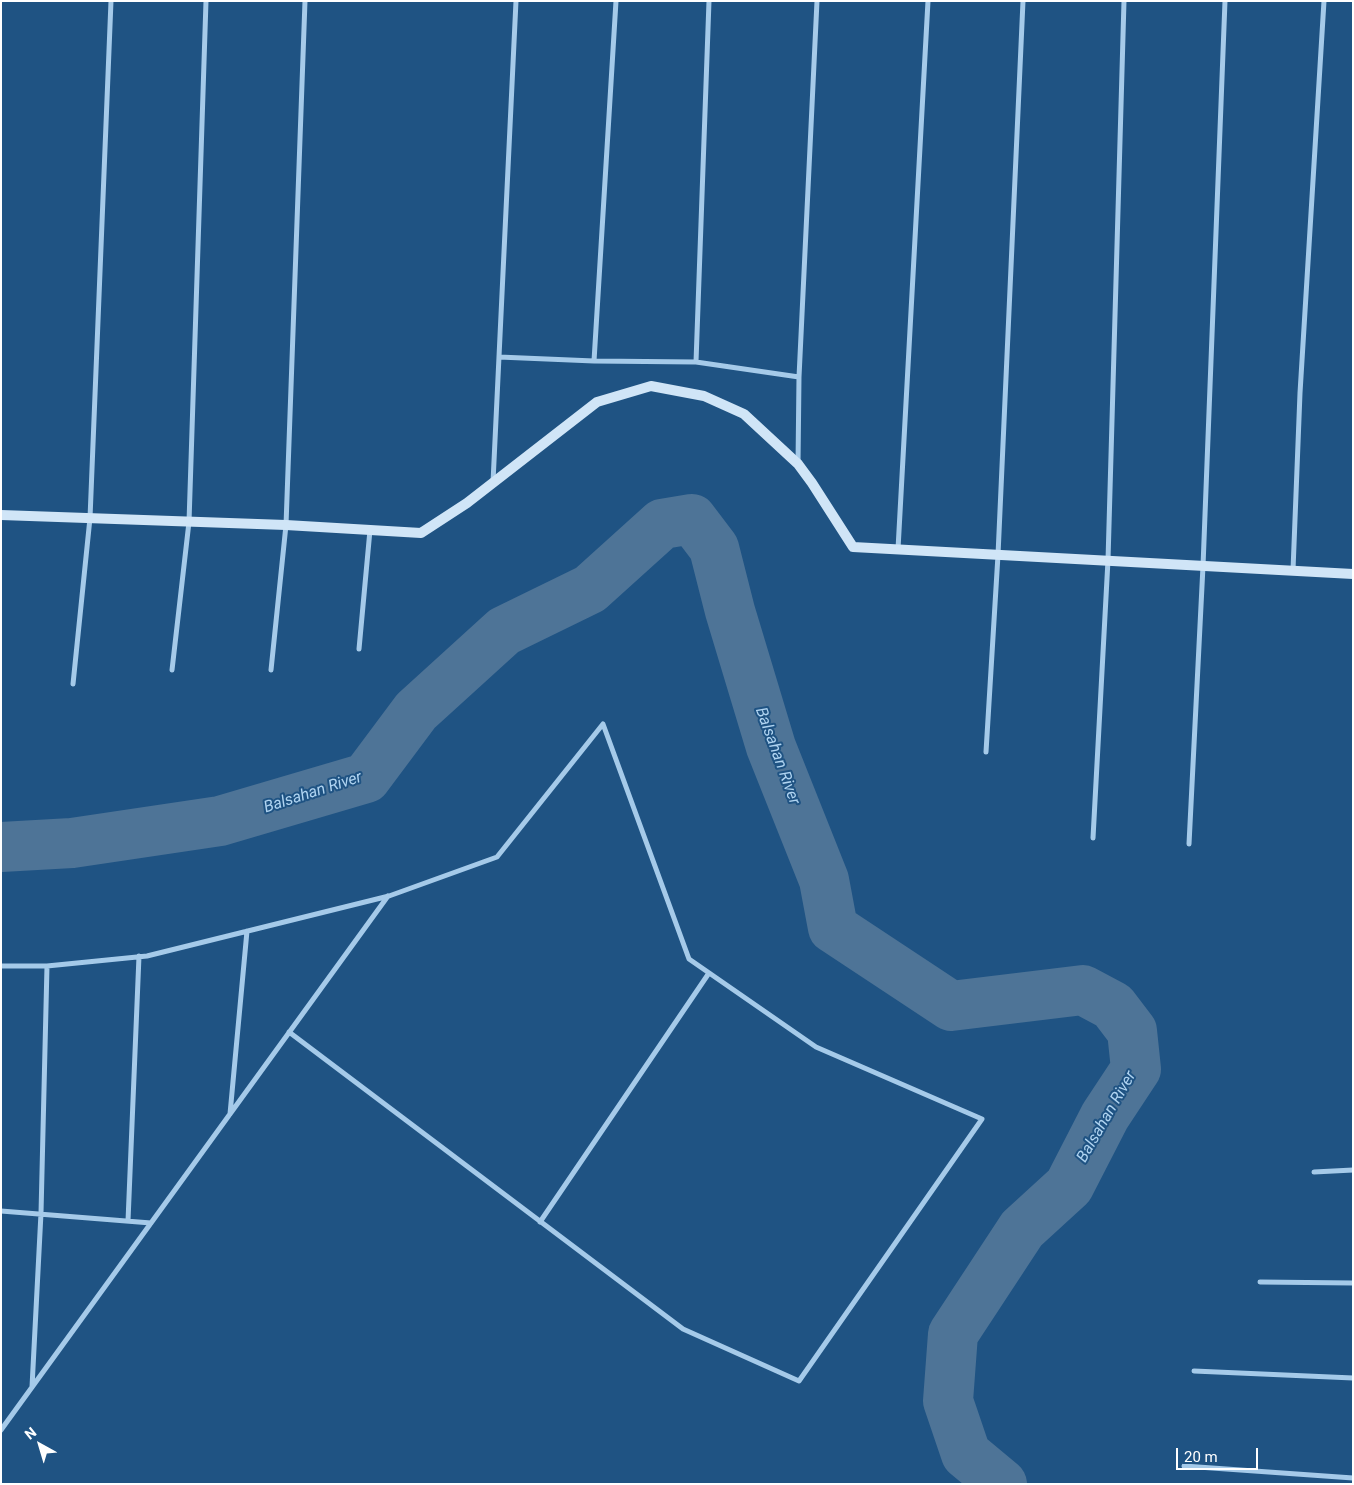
<!DOCTYPE html>
<style>
body{margin:0}
#map{position:relative;width:1354px;height:1485px;overflow:hidden;background:#1f5383;font-family:Roboto,sans-serif}
canvas{display:block}
.frame{position:absolute;inset:0;border:2px solid #fff;pointer-events:none}
.north{position:absolute;left:15px;top:1420px;width:50px;height:50px;-webkit-text-stroke:4px #1f5383;paint-order:stroke;rotate:321deg;font-size:14px;font-weight:700;line-height:20px;text-align:center;color:#fff}
.north::after{content:'';display:block;margin:auto;width:18px;height:22px;background:#fff;clip-path:polygon(50% 0,100% 100%,50% 72%,0 100%)}
.scale{position:absolute;left:1176px;top:1448px;width:82px;height:22px;box-sizing:border-box;border:2px solid #fff;border-top:0;padding-left:6px;font-size:15px;line-height:18px;white-space:nowrap;color:#fff;-webkit-text-stroke:4px #1f5383;paint-order:stroke}
</style>
<div id="map">
<canvas width="1354" height="1485"></canvas>
<div class="frame"></div>
<div class="north">N</div>
<div class="scale">20 m</div>
</div>
<script>
const ctx = document.querySelector('canvas').getContext('2d');
ctx.lineJoin = 'round';
const toPath = rows => new Path2D(rows.map(r => 'M' + r).join(''));
function trace(path, color, width, dash) { ctx.strokeStyle = color; ctx.lineWidth = width; ctx.lineCap = dash ? 'butt' : 'round'; ctx.setLineDash(dash || []); ctx.stroke(path); }
function drawText(font, color, halo, rows, align = 'center') {
  ctx.font = font + ' Roboto,sans-serif'; ctx.lineWidth = 4; ctx.setLineDash([]); ctx.textBaseline = 'middle'; ctx.strokeStyle = halo; ctx.fillStyle = color; for (const [text, x, y, turn = 0] of rows) {
    ctx.save(); ctx.translate(x, y); ctx.rotate((+turn || 0) * Math.PI / 180); ctx.textAlign = isNaN(turn) ? turn : align; if (halo) ctx.strokeText(text, 0, 0); ctx.fillText(text, 0, 0); ctx.restore();
  }
}
const river = toPath([
 [1,847,72,843,220,821,366,778,416,711,504,631,590,589,662,524,692,519,714,548,730,611,771,747,824,880,833,928,951,1006,1083,990,1113,1006,1132,1031,1136,1069,1105,1116,1069,1186,1022,1229,953,1334,948,1401,966,1454,1002,1484]
]);
const street = toPath([
 [499,357,594,361,696,362,799,377],
 [594,361,616,1],
 [696,362,709,1],
 [798,464,799,377,817,1],
 [493,482,516,1],
 [898,549,928,1],
 [1293,570,1300,393,1324,1],
 [359,649,370,530],
 [172,670,189,522,206,1],
 [271,670,286,525,305,1],
 [73,684,90,518,111,1],
 [986,752,998,555,1023,1],
 [1093,838,1108,560,1124,1],
 [1189,844,1203,566,1225,1],
 [1,966,47,966,147,956,389,896,497,857,603,724,689,959,816,1047,982,1119,799,1381,683,1329,289,1032],
 [230,1114,247,931],
 [1314,1172,1353,1170],
 [1,1211,151,1223],
 [128,1221,139,956],
 [540,1222,709,973],
 [1260,1282,1353,1283],
 [1194,1371,1353,1378],
 [32,1387,41,1213,47,966],
 [1,1430,388,896],
 [1184,1466,1353,1478]
]);
const secondary = toPath([
 [1,515,286,525,421,533,467,503,597,402,651,386,704,396,744,414,798,464,812,483,853,547,1353,574]
]);
const waterNames = [
 ["Balsahan River",777,756,70],
 ["Balsahan River",313,793,-18],
 ["Balsahan River",1107,1117,-60]
];
trace(river, '#4e7497', 50);
trace(street, '#a5cae9', 5);
trace(secondary, '#d0e5f7', 10);
drawText('italic 16px', '#b0d4f1', '#1f5383', waterNames);
</script>
